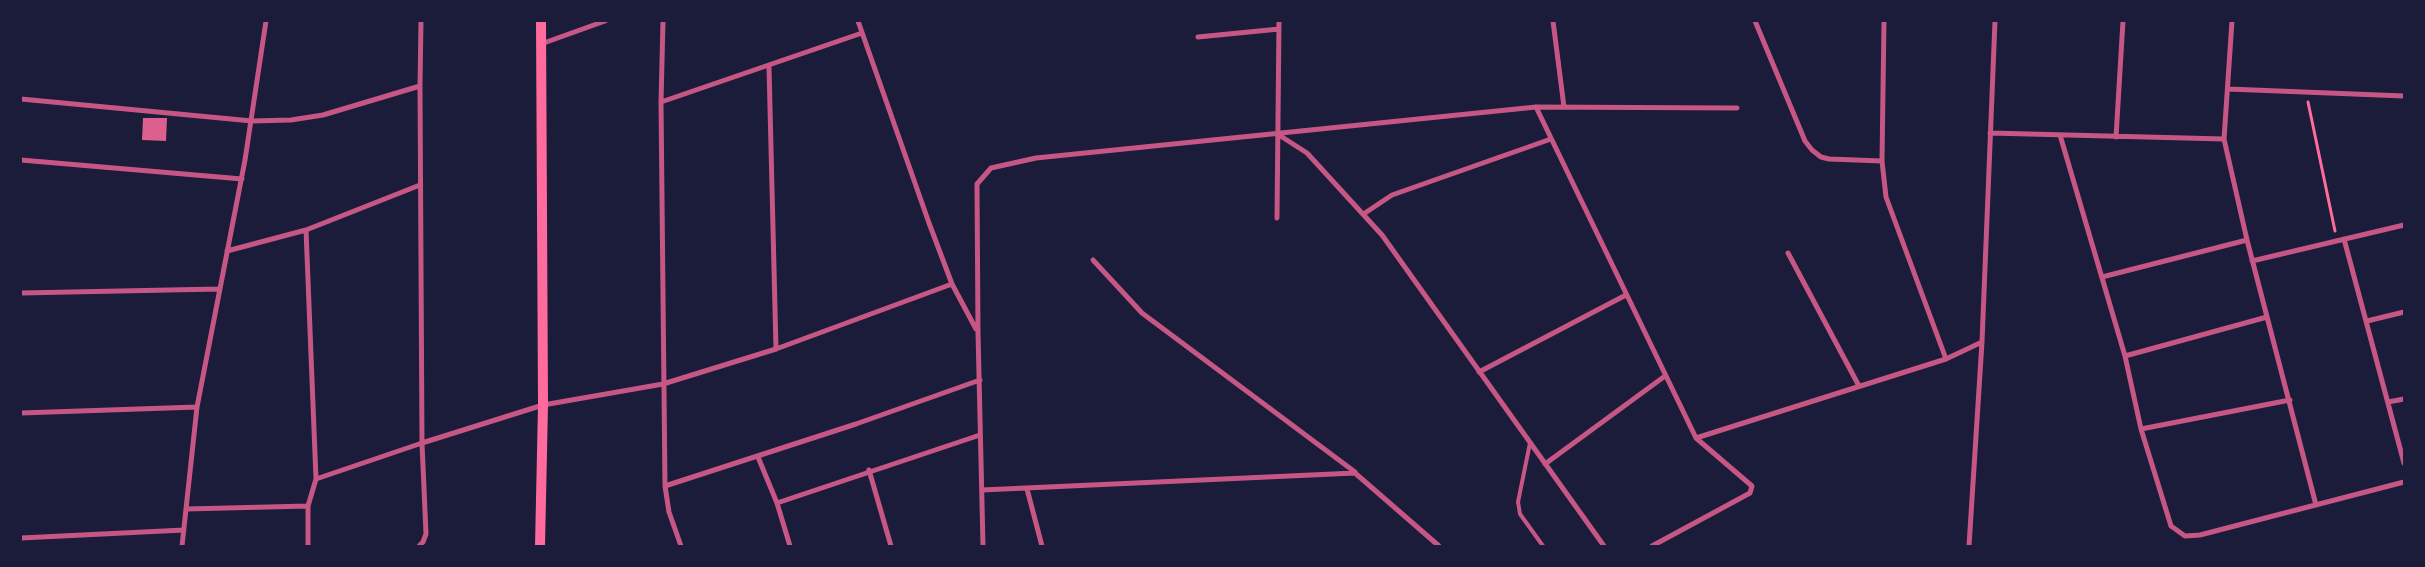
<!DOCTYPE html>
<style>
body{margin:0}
#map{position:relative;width:2425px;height:567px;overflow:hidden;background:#1b1b3a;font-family:"IBM Plex Sans",sans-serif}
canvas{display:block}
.frame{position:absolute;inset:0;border:22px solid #1b1b3a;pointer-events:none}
</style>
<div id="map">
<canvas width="2425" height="567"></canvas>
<div class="frame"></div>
</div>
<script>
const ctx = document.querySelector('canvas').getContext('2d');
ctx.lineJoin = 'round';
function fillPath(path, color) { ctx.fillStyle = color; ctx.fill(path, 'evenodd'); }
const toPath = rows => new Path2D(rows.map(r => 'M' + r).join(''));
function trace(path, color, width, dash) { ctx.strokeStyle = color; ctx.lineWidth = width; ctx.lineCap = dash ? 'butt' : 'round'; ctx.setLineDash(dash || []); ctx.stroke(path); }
const building = toPath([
 [143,118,167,118,166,141,142,140]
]);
const path = toPath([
 [2308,102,2335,231]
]);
const service = toPath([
 [1530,443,1518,502,1520,514,1543,546]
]);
const minor = toPath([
 [663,21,661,102,665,486,669,512,681,546],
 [858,21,929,223,952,284,976,329],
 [1553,21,1564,107],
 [1755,21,1805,141,1812,150,1821,157,1829,159,1882,161],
 [1884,21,1882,161,1886,197,1946,359],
 [2232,21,2224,139,2247,240,2316,505],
 [1198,37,1279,29],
 [541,44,605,21],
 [769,67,776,349],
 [2228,89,2404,96],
 [21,99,252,121,291,120,323,115,420,86],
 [661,102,862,33],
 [1536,107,1696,438,1752,486,1750,493,1652,546],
 [1990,133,2224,139],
 [1279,135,1307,153,1382,235,1604,546],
 [2060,135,2125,356,2141,429,2171,526,2185,536,2200,535,2404,482],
 [2116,137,2123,21],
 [21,160,242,179],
 [1365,213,1392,195,1551,139],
 [1277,218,1279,21],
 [306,230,316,479,308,506,308,546],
 [2344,239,2404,463],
 [227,251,306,230,420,185],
 [1788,253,1859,386],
 [1093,260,1142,313,1355,472],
 [2252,261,2404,225],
 [2102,277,2247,240],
 [21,293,219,289],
 [2367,321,2404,312],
 [2125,356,2267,317],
 [1479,372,1626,295],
 [2388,402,2404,399],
 [21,413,197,407],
 [2141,429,2290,400],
 [1696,438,1946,359,1982,342],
 [758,457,777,503,790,546],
 [1545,464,1665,376],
 [869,470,891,546],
 [316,479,422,443,543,405,663,384,776,349,952,284],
 [665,486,856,424,980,380],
 [1027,489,1042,546],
 [982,490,1355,473,1439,546],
 [777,503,980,435],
 [186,509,308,506],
 [21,538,184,530],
 [182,546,197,407,245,160,266,21],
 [419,546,423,542,426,534,422,443,420,86,421,21],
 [983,546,978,332,977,184,991,168,1036,158,1536,107,1737,108],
 [1969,546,1982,342,1995,21]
]);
const secondary = toPath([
 [540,546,543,405,541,21]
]);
fillPath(building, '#dd5f8e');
trace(path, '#ff6b9d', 3);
trace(service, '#c65784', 4);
trace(minor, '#c65784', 5);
trace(secondary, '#ff6b9d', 10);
</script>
